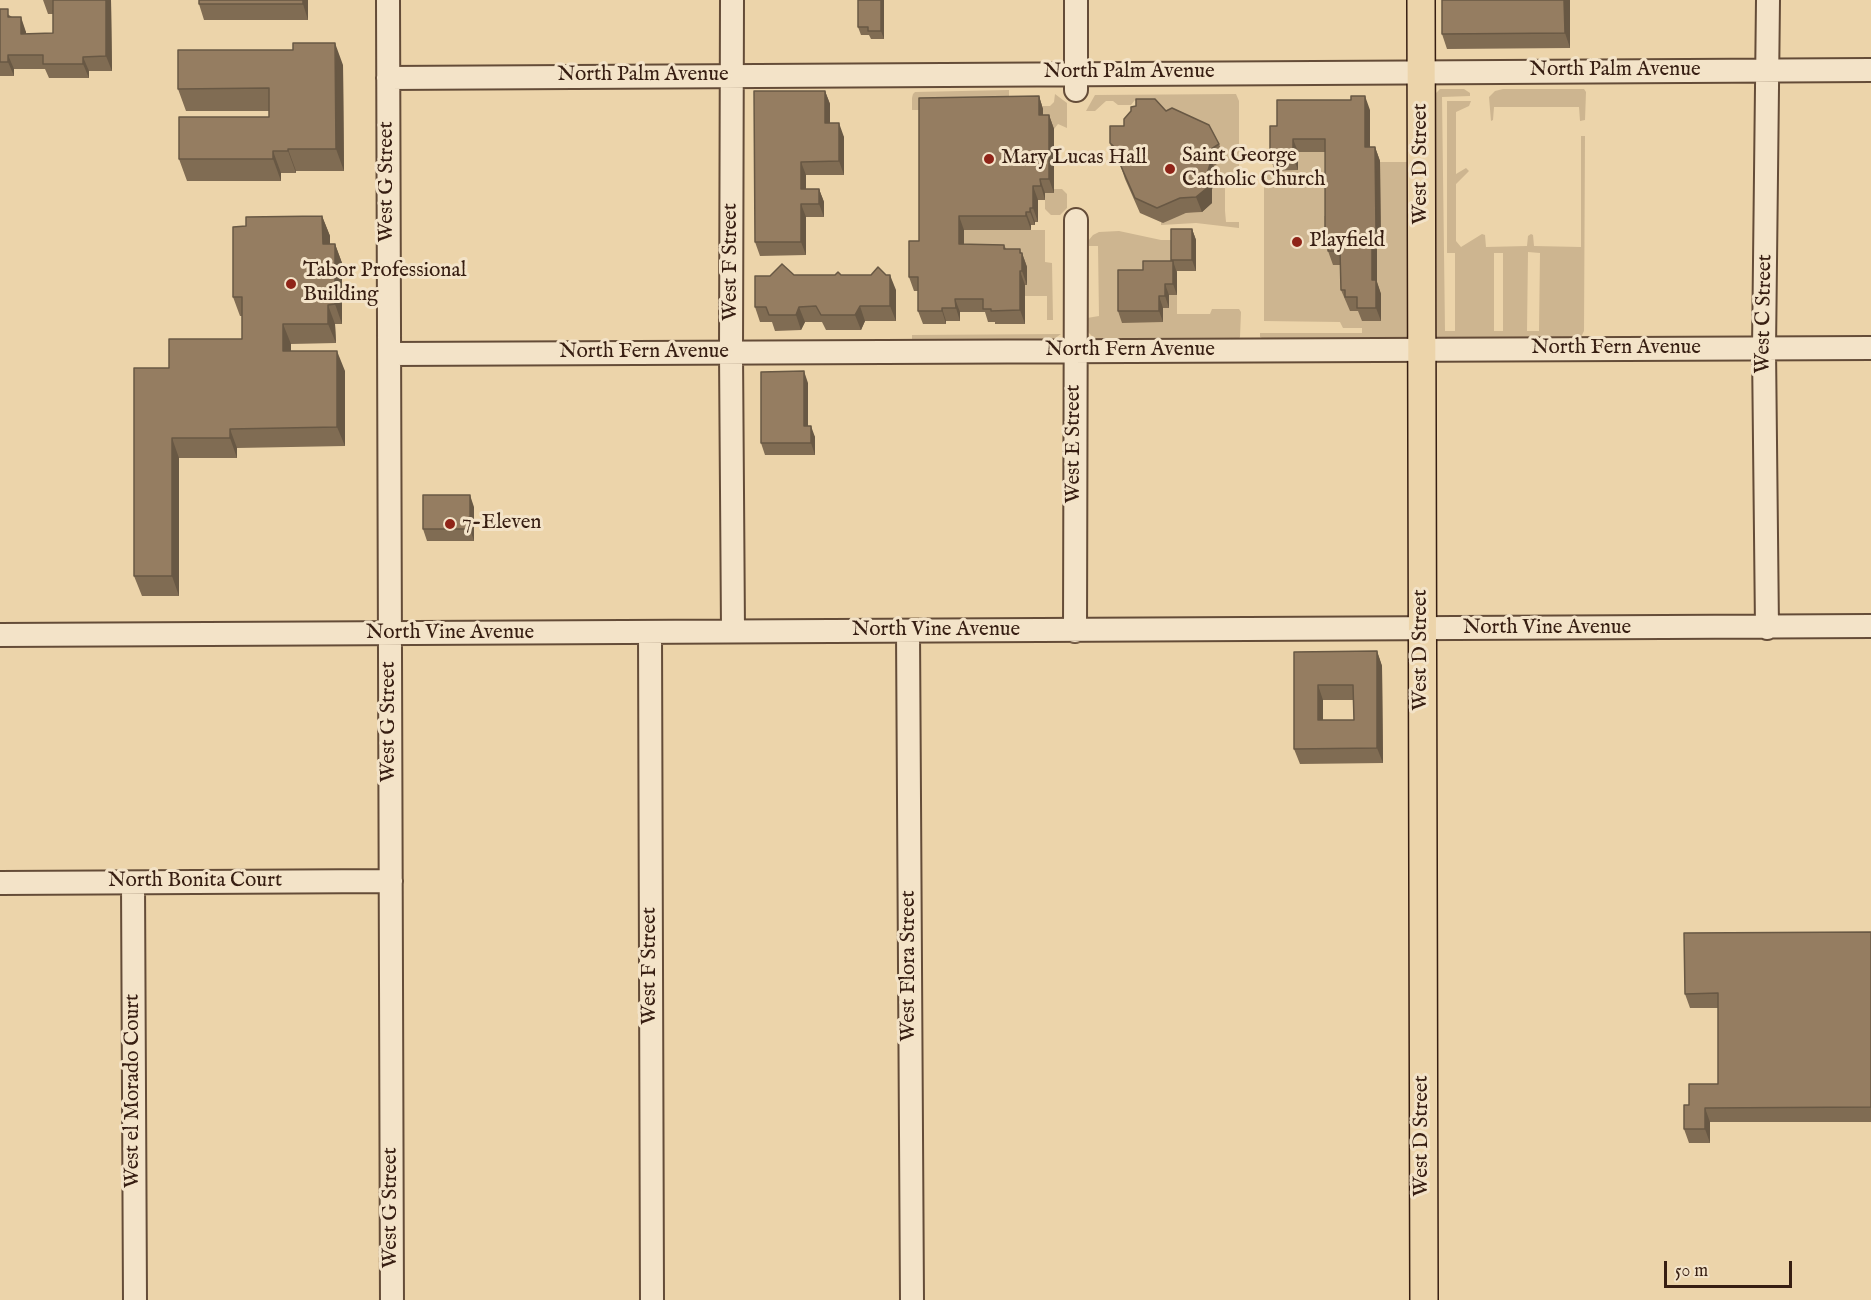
<!DOCTYPE html>
<style>
body{margin:0}
#map{position:relative;width:1871px;height:1300px;overflow:hidden;background:#ecd4aa;font-family:"IM FELL English",serif}
canvas{display:block}
.scale{position:absolute;left:1664px;top:1261px;width:128px;height:27px;box-sizing:border-box;border:3px solid #371e12;border-top:0;padding-left:8px;font-size:18px;line-height:21px;white-space:nowrap;color:#371e12;-webkit-text-stroke:4px #f3e3c8;paint-order:stroke}
</style>
<div id="map">
<canvas width="1871" height="1300"></canvas>
<div class="scale">50 m</div>
</div>
<script>
const ctx = document.querySelector('canvas').getContext('2d');
ctx.lineJoin = 'round';
function fillPath(path, color) { ctx.fillStyle = color; ctx.fill(path, 'evenodd'); }
const toPath = rows => new Path2D(rows.map(r => 'M' + r).join(''));
function trace(path, color, width, dash) { ctx.strokeStyle = color; ctx.lineWidth = width; ctx.lineCap = dash ? 'butt' : 'round'; ctx.setLineDash(dash || []); ctx.stroke(path); }
function drawText(font, color, halo, rows, align = 'center') {
  ctx.font = font + ' "IM FELL English",serif'; ctx.lineWidth = 6; ctx.setLineDash([]); ctx.textBaseline = 'middle'; ctx.strokeStyle = halo; ctx.fillStyle = color; for (const [text, x, y, turn = 0] of rows) {
    ctx.save(); ctx.translate(x, y); ctx.rotate((+turn || 0) * Math.PI / 180); ctx.textAlign = isNaN(turn) ? turn : align; if (halo) ctx.strokeText(text, 0, 0); ctx.fillText(text, 0, 0); ctx.restore();
  }
}
const green = toPath([
 [1440,89,1464,89,1470,93,1470,96,1442,97,1445,331,1455,331,1455,253,1447,253,1447,101,1471,101,1469,106,1456,112,1456,174,1466,168,1469,171,1456,184,1456,241,1461,247,1482,234,1485,235,1486,247,1527,246,1528,236,1531,234,1533,235,1534,246,1581,247,1581,136,1585,136,1584,331,1580,339,1438,340,1437,338,1435,94],
 [1528,252,1540,253,1539,331,1527,331],
 [1494,253,1503,253,1503,331,1494,331],
 [1503,89,1584,89,1586,92,1585,120,1580,121,1579,107,1494,107,1493,120,1491,121,1489,97,1495,91],
 [1009,90,1009,110,912,110,912,98,913,94,915,92],
 [1055,94,1067,103,1067,128,1058,124,1054,129,1043,129,1043,106,1050,106,1054,102],
 [1236,94,1239,101,1239,176,1225,177,1225,211,1226,222,1239,222,1239,228,1196,223,1161,225,1161,222,1186,213,1201,212,1217,176,1214,166,1225,159,1148,114,1135,100,1131,105,1118,105,1113,101,1106,101,1095,111,1086,111,1095,95],
 [1324,149,1324,216,1330,216,1345,265,1347,304,1377,294,1377,244,1381,244,1380,162,1408,162,1408,336,1406,340,1264,339,1260,337,1260,333,1362,333,1362,328,1343,328,1340,322,1264,321,1264,173,1275,173,1275,171,1298,170,1298,152],
 [1054,189,1062,189,1067,194,1067,208,1060,215,1051,215,1045,209,1045,193,1054,193],
 [964,230,1045,230,1045,262,1052,263,1053,320,1047,320,1047,296,993,296,950,257],
 [1119,231,1161,240,1196,240,1196,271,1177,271,1177,314,1210,314,1212,309,1239,309,1241,312,1240,337,1238,340,1101,340,1095,339,1088,332,1087,318,1099,316,1098,246,1089,246,1088,241,1093,235,1099,232],
 [1061,334,1051,341,914,341,912,339,912,335]
]);
const minor = toPath([
 [388,0,392,1300],
 [732,0,731,353,733,631],
 [1076,0,1076,90],
 [388,78,1871,70],
 [390,354,1871,348],
 [1767,628,1764,349,1768,0],
 [908,631,912,1300],
 [1075,631,1076,220],
 [650,632,652,1300],
 [0,635,1871,626],
 [0,883,391,881],
 [133,883,135,1300]
]);
const major = toPath([
 [1421,0,1424,1300]
]);
const wall = toPath([
 [43,0,111,0,112,71,89,71,89,78,49,78,45,69,14,69,14,76,0,76,0,9,12,17,26,32,26,34,53,33,53,14,48,14],
 [199,0,308,0,308,20,204,20,199,4],
 [884,0,884,39,871,39,869,35,861,35,858,27],
 [1570,0,1570,48,1447,49,1442,34],
 [343,65,344,171,296,171,296,173,281,173,281,181,187,181,179,159,269,117,269,111,186,111,178,89],
 [825,91,830,104,830,123,844,137,844,175,806,175,806,189,819,189,824,202,824,217,806,217,806,255,760,256,755,242],
 [1039,96,1043,109,1043,115,1049,115,1054,129,1054,193,1045,193,1045,200,1038,200,1038,222,1035,222,1035,225,1031,225,1031,230,964,230,964,244,1004,245,1006,249,1022,253,1027,267,1027,285,1025,285,1025,324,995,324,995,322,988,322,985,312,960,312,960,321,946,321,946,324,923,324,918,311,918,291,914,291,909,277,919,241],
 [1370,110,1370,147,1375,147,1380,161,1381,244,1377,244,1377,282,1381,294,1381,321,1362,321,1358,311,1350,311,1341,290,1340,265,1333,265,1328,251,1328,247,1325,240,1325,152,1298,152,1298,170,1275,171,1270,157,1277,126],
 [1124,126,1219,144,1225,159,1214,166,1217,176,1212,189,1212,203,1202,212,1186,213,1163,223,1140,213,1125,179,1120,164,1120,163,1115,158,1110,143],
 [322,216,330,236,330,244,335,244,342,263,342,324,335,324,336,343,291,344,291,351,345,371,345,446,237,448,237,458,179,458,179,596,142,596,134,576,169,368,242,339,242,316,240,316,233,297,246,226],
 [1192,229,1196,240,1196,271,1177,271,1177,295,1169,295,1169,308,1163,308,1163,322,1122,323,1118,311,1143,270,1172,261,1171,260],
 [794,275,841,275,896,290,896,321,865,321,861,330,826,330,822,322,805,322,801,330,775,331,772,322,760,322,755,307],
 [808,383,808,426,815,437,815,455,765,455,761,443],
 [474,507,474,541,427,541,423,529],
 [1377,651,1382,666,1383,763,1300,764,1294,749,1294,652],
 [1323,700,1353,700,1354,720,1323,720],
 [1871,932,1871,1122,1710,1122,1710,1143,1689,1143,1684,1129,1689,1105,1718,1084,1718,1008,1690,1008,1685,994]
]);
const shadedWall = toPath([
 [106,0,111,0,112,71,106,56],
 [303,0,308,0,308,20,303,4],
 [881,0,884,0,884,39,881,31],
 [1564,0,1570,0,1570,48,1565,33],
 [21,17,26,32,26,48,21,34],
 [335,43,343,65,344,171,336,149],
 [8,55,14,69,14,76,8,62],
 [83,57,89,71,89,78,83,64],
 [825,91,830,104,830,137,825,123],
 [1039,96,1043,109,1043,129,1039,115],
 [1365,96,1370,110,1370,161,1365,147],
 [1049,115,1054,129,1054,193,1049,179],
 [839,123,844,137,844,175,839,161],
 [1293,139,1298,152,1298,170,1293,157],
 [1375,147,1380,161,1381,244,1376,231],
 [288,149,296,171,296,173,288,151],
 [273,151,281,173,281,181,273,159],
 [1208,151,1217,176,1212,189,1212,203,1202,212,1196,197,1207,174],
 [801,162,806,175,806,202,801,189],
 [1040,179,1045,193,1045,200,1041,186],
 [1033,186,1038,200,1038,222,1033,208],
 [819,189,824,202,824,217,819,204],
 [801,204,806,217,806,255,801,242],
 [1030,208,1035,222,1035,225,1030,212],
 [1026,212,1031,225,1031,230,1026,216],
 [322,216,330,236,330,263,323,244],
 [959,216,964,230,964,257,959,244],
 [1192,229,1196,240,1196,271,1192,260],
 [1372,231,1377,244,1377,282,1381,294,1381,321,1376,308,1372,280],
 [335,244,342,263,342,324,335,304],
 [1020,249,1022,257,1022,253,1027,267,1027,285,1022,271],
 [1173,261,1177,273,1177,295,1173,284],
 [1020,271,1025,285,1025,324,1020,310],
 [890,275,896,290,896,321,890,306],
 [1165,284,1169,295,1169,308,1165,296],
 [1159,296,1163,308,1163,322,1159,311],
 [955,299,960,312,960,321,956,308],
 [328,305,335,324,336,343,328,324],
 [860,306,865,321,861,330,855,315],
 [799,307,805,322,801,330,796,315],
 [942,308,946,321,946,324,942,311],
 [283,324,291,344,291,371,283,351],
 [337,351,345,371,345,446,337,427],
 [804,371,808,383,808,437,804,426],
 [811,426,815,437,815,455,811,443],
 [230,429,237,448,237,458,230,438],
 [172,438,179,458,179,596,172,576],
 [470,495,474,507,474,541,470,529],
 [1377,651,1382,666,1383,763,1377,748],
 [1318,685,1323,700,1323,735,1318,720],
 [1705,1108,1710,1122,1710,1143,1705,1129]
]);
const building = toPath([
 [53,0,106,0,106,56,83,57,83,64,43,64,43,55,8,55,8,62,0,62,0,9,8,9,8,17,21,17,21,34,53,33,53,0],
 [199,0,303,0,303,4,199,4,199,0],
 [858,0,881,0,881,31,868,31,868,27,858,27,858,0],
 [1442,0,1564,0,1565,33,1442,34,1442,0],
 [293,43,335,43,336,149,288,149,288,151,273,151,273,159,179,159,179,117,269,117,269,88,178,89,178,50,293,50,293,43],
 [754,91,825,91,825,123,839,123,839,161,801,162,801,189,819,189,819,204,801,204,801,242,755,242,754,91],
 [1039,96,1039,115,1049,115,1049,179,1040,179,1041,186,1033,186,1033,208,1030,208,1030,212,1026,212,1026,216,959,216,959,244,1004,245,1004,249,1020,249,1020,253,1022,253,1022,271,1020,271,1020,310,991,311,991,309,983,309,983,299,955,299,956,308,942,308,942,311,918,311,918,277,909,277,909,241,919,241,919,98,1039,96],
 [1351,96,1365,96,1365,147,1375,147,1376,231,1372,231,1372,280,1376,280,1376,308,1357,308,1357,297,1345,297,1345,290,1341,290,1340,251,1328,251,1328,240,1325,240,1325,139,1293,139,1293,157,1270,157,1270,126,1277,126,1277,100,1351,100,1351,96],
 [1136,99,1155,99,1166,111,1172,108,1209,125,1219,144,1208,151,1211,161,1207,174,1207,188,1196,197,1180,198,1157,208,1135,198,1120,164,1124,156,1110,143,1110,126,1124,126,1124,119,1131,111,1131,107,1136,106,1136,99],
 [322,216,323,244,335,244,335,304,328,305,328,324,283,324,283,351,337,351,337,427,230,429,230,438,172,438,172,576,134,576,134,368,169,368,169,339,242,339,242,297,233,297,233,227,246,226,246,217,322,216],
 [1171,229,1192,229,1192,260,1171,260,1171,229],
 [1143,261,1173,261,1173,284,1165,284,1165,296,1159,296,1159,311,1118,311,1118,270,1143,270,1143,261],
 [782,264,794,275,835,275,838,272,841,275,871,275,878,267,886,275,890,275,890,306,860,306,855,315,821,315,816,306,799,307,796,315,769,315,766,307,755,307,755,276,770,276,782,264],
 [804,371,804,426,811,426,811,443,761,443,761,372,804,371],
 [423,495,470,495,470,529,423,529,423,495],
 [1377,651,1377,748,1294,749,1294,652,1377,651],
 [1318,685,1353,685,1354,720,1318,720,1318,685],
 [1871,932,1871,1107,1705,1108,1705,1129,1684,1129,1684,1105,1689,1105,1689,1084,1718,1084,1718,993,1685,994,1684,933,1871,932]
]);
const markers = [
 [989,159,6,"#8f2418"],
 [1170,169,6,"#8f2418"],
 [1297,242,6,"#8f2418"],
 [291,284,6,"#8f2418"],
 [450,524,6,"#8f2418"]
];
const streetNames = [
 ["North Palm Avenue",1615,71],
 ["North Palm Avenue",1129,73],
 ["North Palm Avenue",643,76],
 ["West D Street",1422,164,-90],
 ["West G Street",388,182,-90],
 ["West F Street",732,262,-90],
 ["West C Street",1765,314,-89],
 ["North Fern Avenue",1616,349],
 ["North Fern Avenue",1130,351],
 ["North Fern Avenue",644,353],
 ["West E Street",1075,444,-90],
 ["North Vine Avenue",1547,629],
 ["North Vine Avenue",936,631],
 ["North Vine Avenue",450,634],
 ["West D Street",1422,650,-90],
 ["West G Street",390,722,-90],
 ["North Bonita Court",195,882],
 ["West F Street",651,966,-90],
 ["West Flora Street",910,966,-90],
 ["West el Morado Court",134,1091,-90],
 ["West D Street",1423,1136,-90],
 ["West G Street",392,1208,-90]
];
const poiNames = [
 ["Saint George",1182,157],
 ["Catholic Church",1182,181],
 ["Mary Lucas Hall",1001,159],
 ["Playfield",1309,242],
 ["Tabor Professional",303,272],
 ["Building",303,296],
 ["7-Eleven",462,524]
];
fillPath(green, '#cdb590');
trace(minor, '#644c38', 26);
trace(major, '#371e12', 30);
trace(minor, '#f3e3c8', 22);
trace(major, '#ecd4aa', 27);
fillPath(wall, '#806c53');
fillPath(shadedWall, '#685844');
fillPath(building, '#957d61');
trace(building, '#685844', 1.5);
for (const [x, y, r, color] of markers) { const dot = new Path2D(); dot.arc(x, y, r, 0, 2 * Math.PI); ctx.fillStyle = color; ctx.fill(dot); trace(dot, '#f3e3c8', 2); }
drawText('21px', '#371e12', '#f3e3c8', streetNames);
drawText('21px', '#371e12', '#f3e3c8', poiNames, 'left');
</script>
